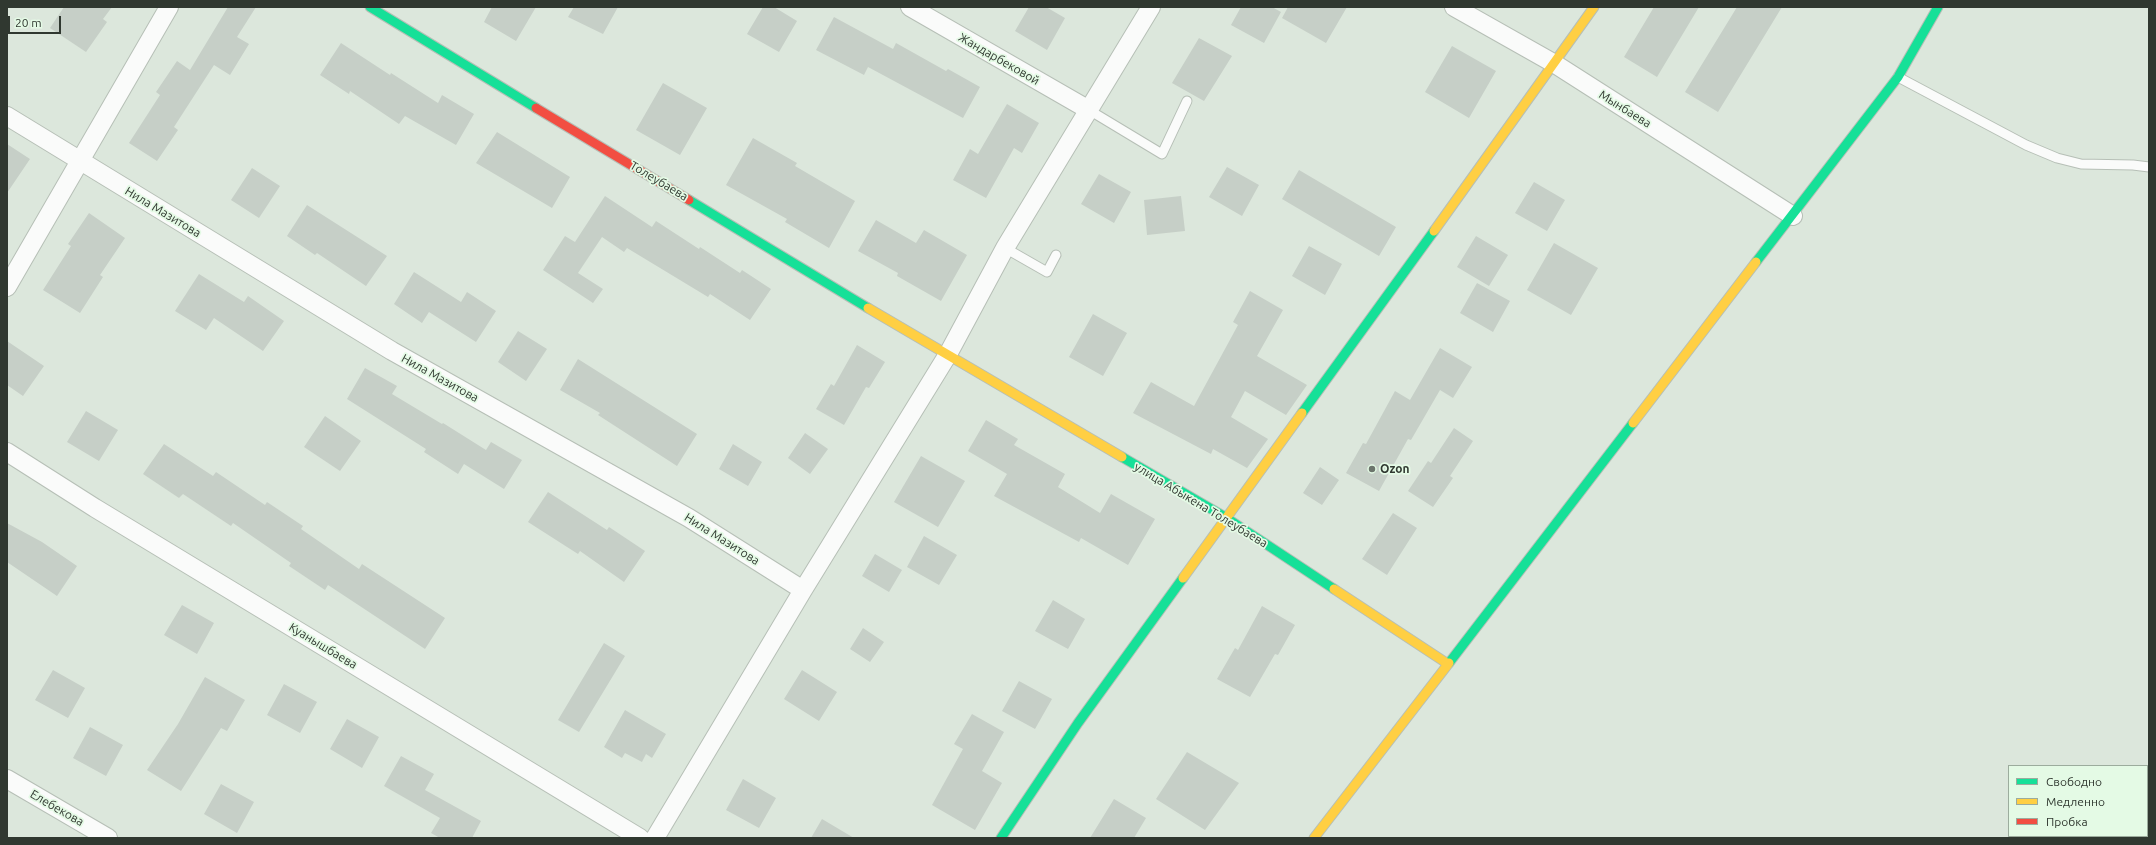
<!DOCTYPE html>
<meta charset="utf-8">
<style>
body{margin:0}
#map{position:relative;width:2156px;height:845px;overflow:hidden;background:#dce7dc;font-family:Ubuntu,sans-serif}
canvas{display:block}
.frame{position:absolute;inset:0;border:8px solid #303830;pointer-events:none}
.legend{position:absolute;left:2008px;top:765px;width:140px;height:72px;box-sizing:border-box;background:#e4fae5;border:1px solid #9cac9d;margin:0;padding:5px 7px;list-style:none;font-size:12px;color:#303830}
.legend li{display:flex;align-items:center;gap:8px;height:20px}
.legend b{width:20px;border:1px solid #9cac9d}
.scale{position:absolute;left:8px;top:16px;width:53px;height:18px;box-sizing:border-box;border:2px solid #303830;border-top:0;padding-left:5px;font-size:12px;line-height:14px;white-space:nowrap;color:#303830;-webkit-text-stroke:3px #e4fae5;paint-order:stroke}
</style>
<div id="map">
<canvas width="2156" height="845"></canvas>
<div class="frame"></div>
<ul class="legend">
<li><b style="height:5px;background:#16e098"></b>Свободно</li>
<li><b style="height:5px;background:#ffcf43"></b>Медленно</li>
<li><b style="height:5px;background:#f24e42"></b>Пробка</li>
</ul>
<div class="scale">20 m</div>
</div>
<script>
const ctx = document.querySelector('canvas').getContext('2d');
ctx.lineJoin = 'round';
function fillPath(path, color) { ctx.fillStyle = color; ctx.fill(path, 'evenodd'); }
const toPath = rows => new Path2D(rows.map(r => 'M' + r).join(''));
function trace(path, color, width, dash) { ctx.strokeStyle = color; ctx.lineWidth = width; ctx.lineCap = dash ? 'butt' : 'round'; ctx.setLineDash(dash || []); ctx.stroke(path); }
function drawText(font, color, halo, rows, align = 'center') {
  ctx.font = font + ' Ubuntu,sans-serif'; ctx.lineWidth = 3.5; ctx.setLineDash([]); ctx.textBaseline = 'middle'; ctx.strokeStyle = halo; ctx.fillStyle = color; for (const [text, x, y, turn = 0] of rows) {
    ctx.save(); ctx.translate(x, y); ctx.rotate((+turn || 0) * Math.PI / 180); ctx.textAlign = isNaN(turn) ? turn : align; if (halo) ctx.strokeText(text, 0, 0); ctx.fillText(text, 0, 0); ctx.restore();
  }
}
const building = toPath([
 [64,7,112,7,103,19,107,22,86,52,50,28],
 [228,7,256,7,237,37,249,44,230,75,214,65,174,127,178,130,157,161,129,143,160,95,156,92,177,61,190,70],
 [492,7,536,7,516,41,484,22],
 [574,7,618,7,603,34,568,17],
 [763,7,774,7,797,21,779,52,747,34],
 [1029,7,1046,7,1065,18,1047,50,1015,31],
 [1241,7,1272,7,1281,12,1264,43,1231,25],
 [1288,7,1347,7,1326,43,1282,18],
 [1654,7,1699,7,1657,77,1624,57],
 [1737,7,1782,7,1718,112,1685,92],
 [834,17,893,49,896,43,946,71,948,69,980,87,963,118,868,67,864,75,816,50],
 [1199,38,1232,56,1204,101,1172,83],
 [341,43,390,75,391,73,438,103,442,95,474,114,456,145,405,116,399,124,350,91,349,94,320,75],
 [1452,46,1496,71,1469,118,1425,92],
 [663,83,707,108,680,155,636,130],
 [1007,104,1039,123,1022,153,1014,148,986,198,953,180,970,149,978,154],
 [497,132,570,177,552,208,476,163],
 [753,138,797,163,795,166,855,201,829,248,785,222,787,219,726,185],
 [7,144,30,159,7,193],
 [1227,167,1259,185,1242,216,1209,197],
 [252,168,280,186,259,218,231,200],
 [1299,170,1396,227,1379,256,1282,199],
 [1099,174,1131,192,1114,223,1081,204],
 [1534,182,1565,200,1547,231,1515,213],
 [605,196,652,227,656,221,699,249,700,247,740,273,742,270,771,289,750,320,710,294,708,297,627,248,624,252,602,237,578,273,603,289,593,303,543,270,565,236,575,242],
 [1181,196,1185,231,1147,235,1144,200],
 [307,205,387,256,366,286,317,253,315,255,287,236],
 [89,213,125,238,100,275,103,277,80,313,43,290,71,246,68,244],
 [876,220,916,243,924,230,967,255,941,301,897,276,898,273,858,251],
 [1476,236,1508,255,1489,286,1457,267],
 [1554,243,1598,268,1571,315,1527,290],
 [1309,246,1342,264,1325,295,1292,276],
 [414,272,461,302,467,292,496,311,476,342,429,312,422,323,394,304],
 [199,274,244,302,248,296,284,321,263,351,214,318,206,330,175,311],
 [1477,283,1510,301,1493,332,1460,313],
 [1250,291,1283,310,1257,356,1307,385,1286,415,1245,391,1231,417,1268,439,1247,468,1213,449,1211,454,1133,413,1151,382,1194,406,1238,325,1233,322],
 [1093,314,1127,333,1103,376,1069,357],
 [518,331,547,349,526,381,498,362],
 [7,341,44,366,23,396,7,385],
 [857,345,885,362,869,388,866,387,844,425,816,409,831,384,834,386],
 [1440,348,1472,367,1453,398,1440,390,1411,440,1408,439,1379,491,1346,473,1363,443,1366,444,1395,391,1410,400],
 [578,359,697,434,677,466,598,415,600,413,560,390],
 [365,368,397,386,392,394,442,424,443,423,486,450,491,442,522,460,504,489,464,464,458,474,424,452,426,449,347,399],
 [86,411,118,430,99,461,67,442],
 [325,416,361,441,340,471,304,447],
 [986,420,1018,439,1014,445,1065,474,1058,487,1100,513,1111,494,1155,519,1128,565,1081,538,1079,542,994,496,1007,474,968,451],
 [1454,428,1473,441,1450,476,1453,478,1433,507,1408,491,1428,461,1431,463],
 [805,433,828,449,810,474,788,458],
 [164,444,213,476,216,472,265,505,267,502,303,526,301,529,359,569,362,564,445,618,425,649,328,585,325,590,289,566,291,563,233,523,231,526,183,494,179,498,143,474],
 [733,444,762,462,748,486,719,469],
 [921,456,965,481,938,527,894,502],
 [1320,467,1339,480,1322,505,1303,493],
 [548,492,607,530,609,527,645,551,624,582,580,551,578,554,528,522],
 [1393,513,1417,528,1387,575,1362,559],
 [7,523,42,542,77,566,57,596,7,562],
 [924,536,957,555,939,585,907,567],
 [875,554,902,570,889,592,862,576],
 [1053,600,1085,619,1068,649,1035,631],
 [182,605,214,623,197,654,164,635],
 [1262,606,1295,625,1278,655,1275,654,1250,697,1217,679,1235,648,1238,650],
 [863,628,884,642,870,662,850,649],
 [604,643,625,656,579,732,558,720],
 [53,670,85,688,68,718,35,700],
 [802,670,837,692,819,721,784,699],
 [205,677,245,700,227,731,221,728,181,791,147,770,178,724],
 [1019,681,1052,699,1035,729,1002,711],
 [284,684,317,702,300,733,267,715],
 [625,710,666,734,652,758,646,754,642,762,625,753,622,758,604,747],
 [972,714,1004,732,982,771,1002,783,975,830,932,805,963,749,954,744],
 [347,719,379,737,362,768,330,749],
 [90,727,123,745,106,776,73,758],
 [1187,752,1239,783,1205,830,1156,799],
 [401,756,434,774,425,790,481,821,472,838,440,838,431,833,440,818,384,786],
 [743,779,776,798,759,828,726,810],
 [221,784,254,802,237,833,204,814],
 [1114,799,1146,818,1134,838,1090,838],
 [822,819,854,838,811,838]
]);
const lane = toPath([
 [1898,77,2026,145,2057,158,2081,164,2133,165,2149,167],
 [1089,110,1162,154,1187,101],
 [1005,248,1047,272,1056,255]
]);
const street = toPath([
 [910,7,1089,110],
 [1454,7,1555,64,1793,216],
 [7,116,392,351,689,518,803,590],
 [7,287,169,7],
 [7,452,95,508,640,838],
 [7,779,108,838],
 [655,838,803,590,947,356,1005,248,1151,7]
]);
const fast = toPath([
 [370,7,536,108],
 [689,200,868,308],
 [1756,262,1898,77,1938,7],
 [1302,413,1434,231],
 [1122,457,1225,517,1334,589],
 [1449,663,1633,423],
 [1001,838,1078,723,1183,578]
]);
const slow = toPath([
 [1434,231,1594,7],
 [868,308,1122,457],
 [1633,423,1756,262],
 [1183,578,1302,413],
 [1334,589,1448,664],
 [1314,838,1449,663]
]);
const jam = toPath([
 [536,108,689,200]
]);
const markers = [
 [1372,469,4,"#6c756c"]
];
const streetNames = [
 ["Жандарбековой",999,59,30],
 ["Мынбаева",1625,109,32],
 ["Толеубаева",659,181,31],
 ["Нила Мазитова",163,212,31],
 ["Нила Мазитова",440,378,29],
 ["улица Абыкена Толеубаева",1201,505,31],
 ["Нила Мазитова",722,539,32],
 ["Куанышбаева",323,646,31],
 ["Елебекова",57,808,30]
];
const poiNames = [
 ["Ozon",1380,469]
];
fillPath(building, '#c6cfc7');
trace(lane, '#b6bfb6', 11);
trace(street, '#b6bfb6', 20);
trace(fast, '#b6bfb6', 11);
trace(slow, '#b6bfb6', 11);
trace(jam, '#b6bfb6', 11);
trace(lane, '#fafbfa', 9);
trace(street, '#fafbfa', 18);
trace(fast, '#16e098', 9);
trace(slow, '#ffcf43', 9);
trace(jam, '#f24e42', 9);
for (const [x, y, r, color] of markers) { const dot = new Path2D(); dot.arc(x, y, r, 0, 2 * Math.PI); ctx.fillStyle = color; ctx.fill(dot); trace(dot, '#e4fae5', 1.5); }
drawText('12px', '#303830', '#e4fae5', streetNames);
drawText('bold 12px', '#303830', '#e4fae5', poiNames, 'left');
</script>
